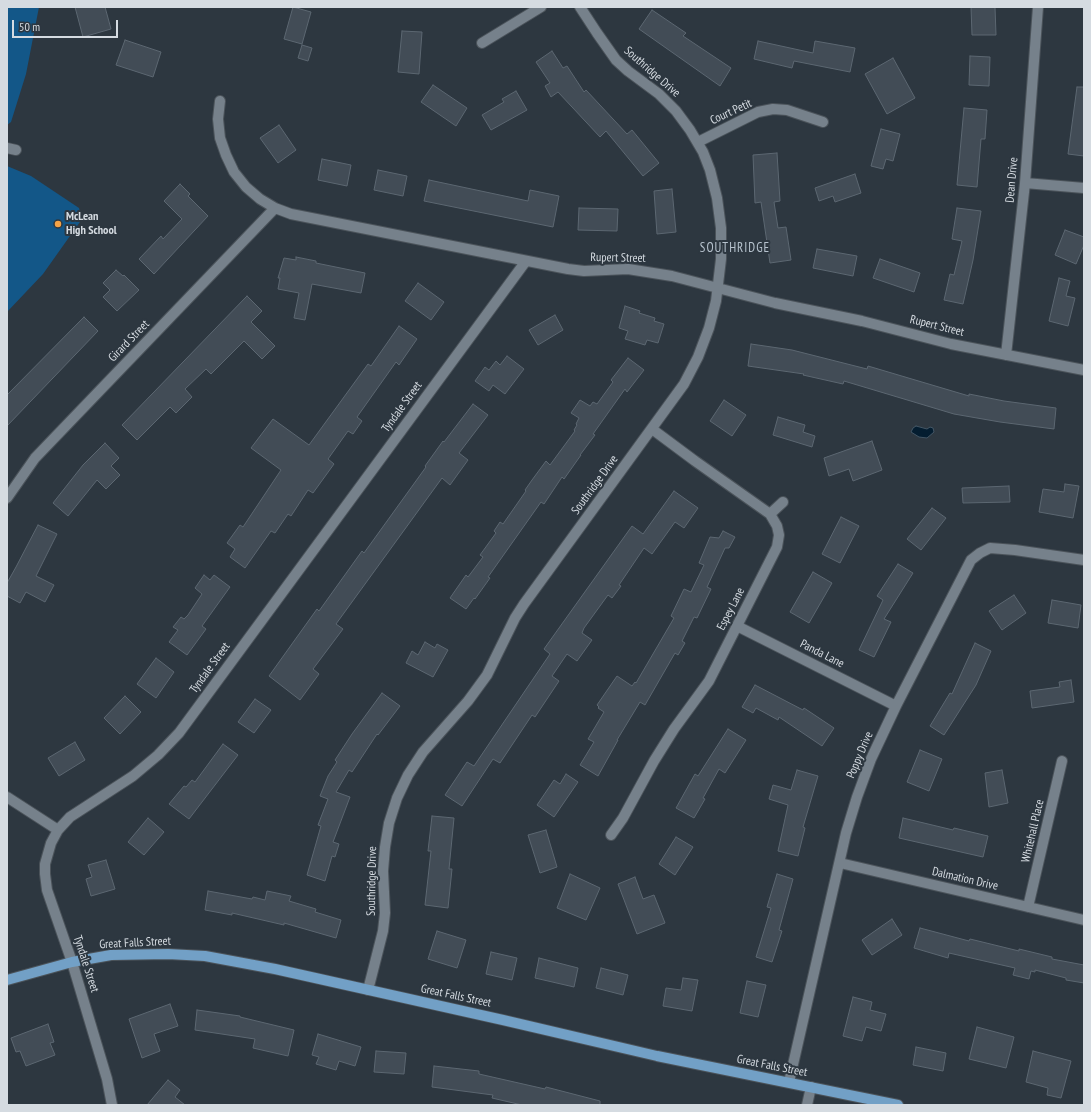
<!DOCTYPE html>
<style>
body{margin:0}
#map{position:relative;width:1091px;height:1112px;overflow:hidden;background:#2d3740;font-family:"PT Sans Narrow",sans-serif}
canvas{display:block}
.frame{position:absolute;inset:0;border:8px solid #d5dbe1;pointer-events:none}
.scale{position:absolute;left:12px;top:20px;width:106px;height:18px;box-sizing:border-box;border:2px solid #d5dbe1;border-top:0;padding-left:5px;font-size:12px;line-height:14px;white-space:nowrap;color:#d5dbe1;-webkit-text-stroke:3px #2d3740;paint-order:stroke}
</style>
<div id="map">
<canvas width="1091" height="1112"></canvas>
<div class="frame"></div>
<div class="scale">50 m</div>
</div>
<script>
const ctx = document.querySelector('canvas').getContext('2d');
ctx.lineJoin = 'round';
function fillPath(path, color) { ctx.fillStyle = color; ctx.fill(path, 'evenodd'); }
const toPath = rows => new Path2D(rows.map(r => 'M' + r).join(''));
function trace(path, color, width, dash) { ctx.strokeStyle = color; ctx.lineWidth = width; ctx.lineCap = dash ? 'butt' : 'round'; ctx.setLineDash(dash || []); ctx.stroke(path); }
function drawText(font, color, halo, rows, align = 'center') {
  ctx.font = font + ' "PT Sans Narrow",sans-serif'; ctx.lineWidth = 4; ctx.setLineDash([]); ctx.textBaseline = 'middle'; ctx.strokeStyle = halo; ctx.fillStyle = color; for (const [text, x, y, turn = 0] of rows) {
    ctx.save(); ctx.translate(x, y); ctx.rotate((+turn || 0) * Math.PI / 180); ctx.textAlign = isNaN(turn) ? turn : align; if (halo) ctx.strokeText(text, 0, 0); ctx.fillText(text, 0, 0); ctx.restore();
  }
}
const green = toPath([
 [7,7,39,7,26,74,11,122,7,125],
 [7,166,31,176,79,208,82,219,43,274,7,312]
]);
const water = toPath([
 [916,426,927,429,930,427,933,428,934,432,927,438,919,437,911,432,913,428,916,426]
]);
const building = toPath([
 [75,7,105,7,111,29,83,37,75,7],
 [293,7,311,12,302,44,284,39,293,7],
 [971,7,995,7,996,35,972,35,971,7],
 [652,10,686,33,683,36,731,68,720,86,639,29,652,10],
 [402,31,422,32,419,74,398,72,402,31],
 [125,40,161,52,153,77,116,65,125,40],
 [758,41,813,53,815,41,855,48,850,72,794,61,792,68,754,59,758,41],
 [302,45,312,48,308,61,298,58,302,45],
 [552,51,563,68,567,66,584,92,586,90,627,134,632,130,659,163,643,176,606,131,600,137,558,92,551,97,545,86,550,83,536,62,552,51],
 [970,56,990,57,989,86,969,85,970,56],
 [893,58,915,98,887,114,865,74,893,58],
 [433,85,467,108,456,126,421,102,433,85],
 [1077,87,1084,87,1084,156,1068,154,1077,87],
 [516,91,527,110,491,130,482,115,504,102,502,99,516,91],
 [964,108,987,110,985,139,981,139,977,187,957,185,964,108],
 [279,125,296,150,278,163,260,138,279,125],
 [881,129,900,134,893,161,886,159,883,169,871,166,881,129],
 [777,153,780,201,774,202,778,228,786,227,791,260,770,263,761,202,755,203,753,155,777,153],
 [322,159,351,165,347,186,318,180,322,159],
 [378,170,407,176,403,196,374,190,378,170],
 [855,174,861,193,835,202,833,196,819,201,815,188,855,174],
 [429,180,528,201,530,190,559,196,553,227,424,201,429,180],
 [180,184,190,194,188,196,208,216,154,274,139,259,161,236,163,239,182,219,164,201,180,184],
 [672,189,676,232,657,234,654,191,672,189],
 [579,208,618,209,617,231,578,230,579,208],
 [957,208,981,211,973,260,963,304,944,300,950,274,954,275,962,241,952,239,957,208],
 [1065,230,1084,237,1084,245,1076,264,1055,255,1065,230],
 [817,249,857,256,853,276,813,268,817,249],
 [296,257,316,261,316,263,365,273,361,293,312,284,305,320,294,318,299,293,278,289,280,278,278,278,284,258,296,260,296,257],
 [880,259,920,273,914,292,873,278,880,259],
 [116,270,123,276,124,275,139,290,117,311,103,297,110,290,103,283,116,270],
 [1059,278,1070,281,1066,296,1075,298,1068,326,1049,321,1059,278],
 [418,283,444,302,431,320,405,301,418,283],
 [247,296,262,311,251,322,275,346,262,359,244,341,211,374,206,369,185,389,192,397,176,413,170,407,137,440,122,425,247,296],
 [625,306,640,311,639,313,655,318,654,321,664,324,658,343,647,340,645,345,625,339,628,331,619,328,625,306],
 [555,315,563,330,538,345,529,330,555,315],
 [84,317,98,331,7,426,7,395,84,317],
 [399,326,417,339,399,365,396,362,357,417,362,421,353,434,348,431,328,459,334,464,313,493,308,490,291,516,288,514,275,533,271,531,245,568,230,557,235,549,227,543,240,525,243,527,281,470,251,448,273,419,309,445,368,364,371,366,399,326],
 [751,344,792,350,867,369,868,366,969,396,969,394,1004,401,1056,408,1054,429,1000,422,954,414,844,381,843,384,803,375,804,374,748,366,751,344],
 [507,356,524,369,505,394,493,385,489,391,475,381,485,367,489,370,496,361,500,365,507,356],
 [628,358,644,370,627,392,625,389,593,434,595,435,580,455,581,455,564,479,562,477,544,504,541,502,488,577,490,578,475,599,474,598,466,609,450,598,466,575,468,577,483,557,480,555,496,533,494,531,500,522,503,524,526,491,525,490,532,480,546,461,550,465,575,431,574,430,577,425,576,424,579,418,571,413,580,400,590,406,593,402,597,404,613,382,611,380,628,358],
 [724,400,746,415,732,436,710,421,724,400],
 [473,404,488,415,459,453,468,460,450,485,442,478,336,624,343,629,313,669,319,674,300,700,269,676,317,609,319,611,362,551,364,553,426,467,425,466,443,441,444,442,473,404],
 [778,417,805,425,803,432,815,436,812,447,773,435,778,417],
 [872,441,882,470,853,481,849,469,829,476,824,458,872,441],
 [105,443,119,458,111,466,120,475,106,489,97,480,68,516,53,503,83,465,105,443],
 [1065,484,1079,486,1073,518,1039,512,1043,489,1064,492,1065,484],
 [1009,486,1010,502,963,503,962,488,1009,486],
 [674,491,698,508,684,528,675,522,652,554,644,548,619,585,621,586,612,598,608,595,584,628,582,633,592,640,577,661,567,654,552,676,559,681,535,717,532,715,500,763,493,759,462,806,445,795,467,762,474,766,550,654,544,649,632,526,643,534,674,491],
 [932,508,946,518,921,550,907,539,932,508],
 [841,517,859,526,840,563,822,554,841,517],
 [38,525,57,534,36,576,54,585,45,602,26,592,20,603,7,596,7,583,16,567,38,525],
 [723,531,735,537,729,548,725,548,707,587,711,589,697,618,694,617,682,641,685,643,678,655,675,653,645,705,640,702,617,740,618,740,598,776,580,765,594,742,588,739,604,712,598,708,599,707,597,705,617,676,632,686,635,682,636,683,674,618,671,616,684,589,691,592,704,565,699,563,710,537,719,538,723,531],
 [898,564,913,573,884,619,891,622,874,657,859,650,883,600,877,596,898,564],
 [813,572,832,583,809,623,790,612,813,572],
 [204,575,210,580,214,575,230,587,202,626,206,629,187,655,169,642,178,630,173,627,181,617,184,619,188,615,202,594,195,588,204,575],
 [1014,595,1026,613,1002,630,989,611,1014,595],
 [1052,600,1081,605,1078,628,1048,623,1052,600],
 [425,642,435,648,437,644,448,650,433,677,406,663,412,651,418,655,425,642],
 [975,643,991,651,976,685,944,735,930,726,950,693,952,694,975,643],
 [156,658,174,672,156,698,137,684,156,658],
 [1071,680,1074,702,1032,708,1030,691,1060,687,1059,682,1071,680],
 [755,685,803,710,804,708,834,728,822,746,779,717,778,720,756,708,753,713,742,707,755,685],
 [382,693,400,706,378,735,377,734,352,772,349,770,336,792,350,797,333,842,339,844,335,857,332,856,325,881,307,875,321,826,318,825,328,799,320,796,328,776,337,762,335,760,352,734,382,693],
 [125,696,141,712,120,734,104,718,125,696],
 [255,699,271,710,254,733,238,722,255,699],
 [728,729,746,740,725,773,719,769,703,798,705,799,694,818,676,808,695,774,698,776,728,729],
 [75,742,85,760,59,776,48,758,75,742],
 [223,744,238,755,189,819,169,804,184,786,186,787,192,780,195,782,223,744],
 [920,750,942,759,929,791,907,782,920,750],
 [797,770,818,776,803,827,805,828,798,856,778,851,788,805,769,799,773,785,791,790,797,770],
 [1002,770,1008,803,989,807,985,773,1002,770],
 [566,774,578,782,554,817,537,805,554,780,560,784,566,774],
 [432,816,454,818,449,869,452,869,448,908,425,905,431,851,428,851,432,816],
 [148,818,164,832,144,855,128,842,148,818],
 [903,818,953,830,954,828,988,836,983,857,899,838,903,818],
 [546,830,557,867,540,873,528,835,546,830],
 [676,837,693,847,675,875,659,864,676,837],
 [106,860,115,889,91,896,86,879,92,877,88,865,106,860],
 [570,874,600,888,586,920,557,908,570,874],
 [777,874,793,879,779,930,782,931,772,962,756,957,771,908,767,907,777,874],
 [635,877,643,899,654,895,665,923,637,934,618,884,635,877],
 [208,891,252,899,253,897,265,900,267,891,291,896,289,901,316,909,315,912,341,920,336,938,284,923,284,925,232,913,232,915,205,910,208,891],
 [892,919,902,935,872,955,862,940,892,919],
 [920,928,969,941,970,939,1019,951,1019,949,1052,957,1052,959,1084,965,1084,983,1066,980,1066,978,1035,970,1035,972,1031,971,1029,979,1013,975,1015,968,949,953,948,958,914,948,920,928],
 [437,931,466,940,457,968,428,959,437,931],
 [491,952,517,958,512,980,486,974,491,952],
 [539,958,578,968,574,987,535,978,539,958],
 [601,968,628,975,623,995,596,988,601,968],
 [683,978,698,980,692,1011,663,1006,666,988,681,990,683,978],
 [747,981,766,985,758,1017,740,1013,747,981],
 [853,997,872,1002,870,1010,886,1014,881,1031,866,1027,862,1041,843,1036,853,997],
 [170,1004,178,1026,154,1034,160,1051,142,1058,129,1019,170,1004],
 [197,1010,240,1016,240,1017,294,1030,288,1056,253,1048,255,1039,195,1030,197,1010],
 [48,1024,54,1042,50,1043,55,1055,26,1066,20,1051,16,1052,11,1038,48,1024],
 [977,1027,1014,1037,1006,1068,969,1059,977,1027],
 [318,1034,361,1047,355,1066,339,1061,336,1070,316,1064,319,1057,312,1055,318,1034],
 [916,1047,946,1053,943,1071,913,1065,916,1047],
 [376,1051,406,1053,404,1074,374,1072,376,1051],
 [1033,1051,1071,1061,1061,1098,1047,1095,1048,1088,1026,1082,1033,1051],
 [434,1066,479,1071,479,1074,545,1089,546,1087,600,1101,600,1105,522,1105,492,1098,493,1095,432,1087,434,1066],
 [168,1080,180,1090,175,1097,185,1105,147,1105,168,1080]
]);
const minor = toPath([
 [482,43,541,7],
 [220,101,218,119,220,138,226,155,234,172,246,187,260,199,275,208,291,214,568,269,584,271,628,269,672,276,775,303,862,321,951,344,1084,370],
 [698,142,758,112,773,109,787,110,823,122],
 [7,148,16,150],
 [1025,183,1084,188],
 [1006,355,1025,183,1038,7],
 [7,498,35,458,275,208],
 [770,514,783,502],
 [737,626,896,706],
 [7,797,58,830],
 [611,835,623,818,654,761,674,729,709,681,777,547,779,535,777,526,770,514,695,461,652,429],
 [840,863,1084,920],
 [1028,907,1062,761],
 [368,990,383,931,385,913,383,871,385,847,389,823,397,798,408,775,423,752,468,701,487,675,515,618,524,604,684,384,698,357,709,328,716,301,721,259,721,228,717,198,710,170,703,152,690,130,676,111,659,94,628,71,616,60,597,33,580,7],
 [789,1082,846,833,857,797,871,759,896,706,971,560,980,553,990,548,1015,550,1084,560],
 [112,1105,107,1079,72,962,47,890,45,874,45,864,51,843,58,830,70,817,133,776,158,755,179,733,526,261],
 [807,1105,811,1087]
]);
const major = toPath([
 [7,980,72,962,111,955,168,954,205,956,275,969,503,1020,657,1056,898,1105]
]);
const markers = [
 [58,224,4,"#f5a346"]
];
const streetNames = [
 ["Southridge Drive",652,72,41],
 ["Court Petit",731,112,-25],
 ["Dean Drive",1012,180,-85],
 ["Rupert Street",618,258,1],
 ["Rupert Street",937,326,14],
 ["Girard Street",129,341,-46],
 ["Tyndale Street",402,407,-54],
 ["Southridge Drive",595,485,-54],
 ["Espey Lane",731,609,-63],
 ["Panda Lane",822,654,27],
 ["Tyndale Street",210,668,-54],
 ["Poppy Drive",860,755,-67],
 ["Whitehall Place",1033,831,-77],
 ["Dalmation Drive",965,879,13],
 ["Southridge Drive",372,881,-89],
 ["Great Falls Street",135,943,-3],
 ["Tyndale Street",86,964,72],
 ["Great Falls Street",456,996,12],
 ["Great Falls Street",772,1066,11]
];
const poiNames = [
 ["McLean",66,217],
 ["High School",66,231]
];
const neighbourhoodNames = [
 ["SOUTHRIDGE",735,248]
];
fillPath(green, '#135788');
fillPath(water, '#041d30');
trace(water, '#435665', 1);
fillPath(building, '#424c56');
trace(building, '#5c6771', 1);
trace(minor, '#4b535a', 12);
trace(major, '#4b535a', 12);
trace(minor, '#76818b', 10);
trace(major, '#72a0c6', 10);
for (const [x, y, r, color] of markers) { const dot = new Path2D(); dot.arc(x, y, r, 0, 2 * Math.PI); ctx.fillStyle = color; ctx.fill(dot); trace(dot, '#2d3740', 1.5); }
drawText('12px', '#d5dbe1', '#2d3740', streetNames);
drawText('bold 12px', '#d5dbe1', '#2d3740', poiNames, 'left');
ctx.letterSpacing = '1px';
drawText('13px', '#b7c3ce', '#2d3740', neighbourhoodNames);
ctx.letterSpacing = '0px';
</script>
